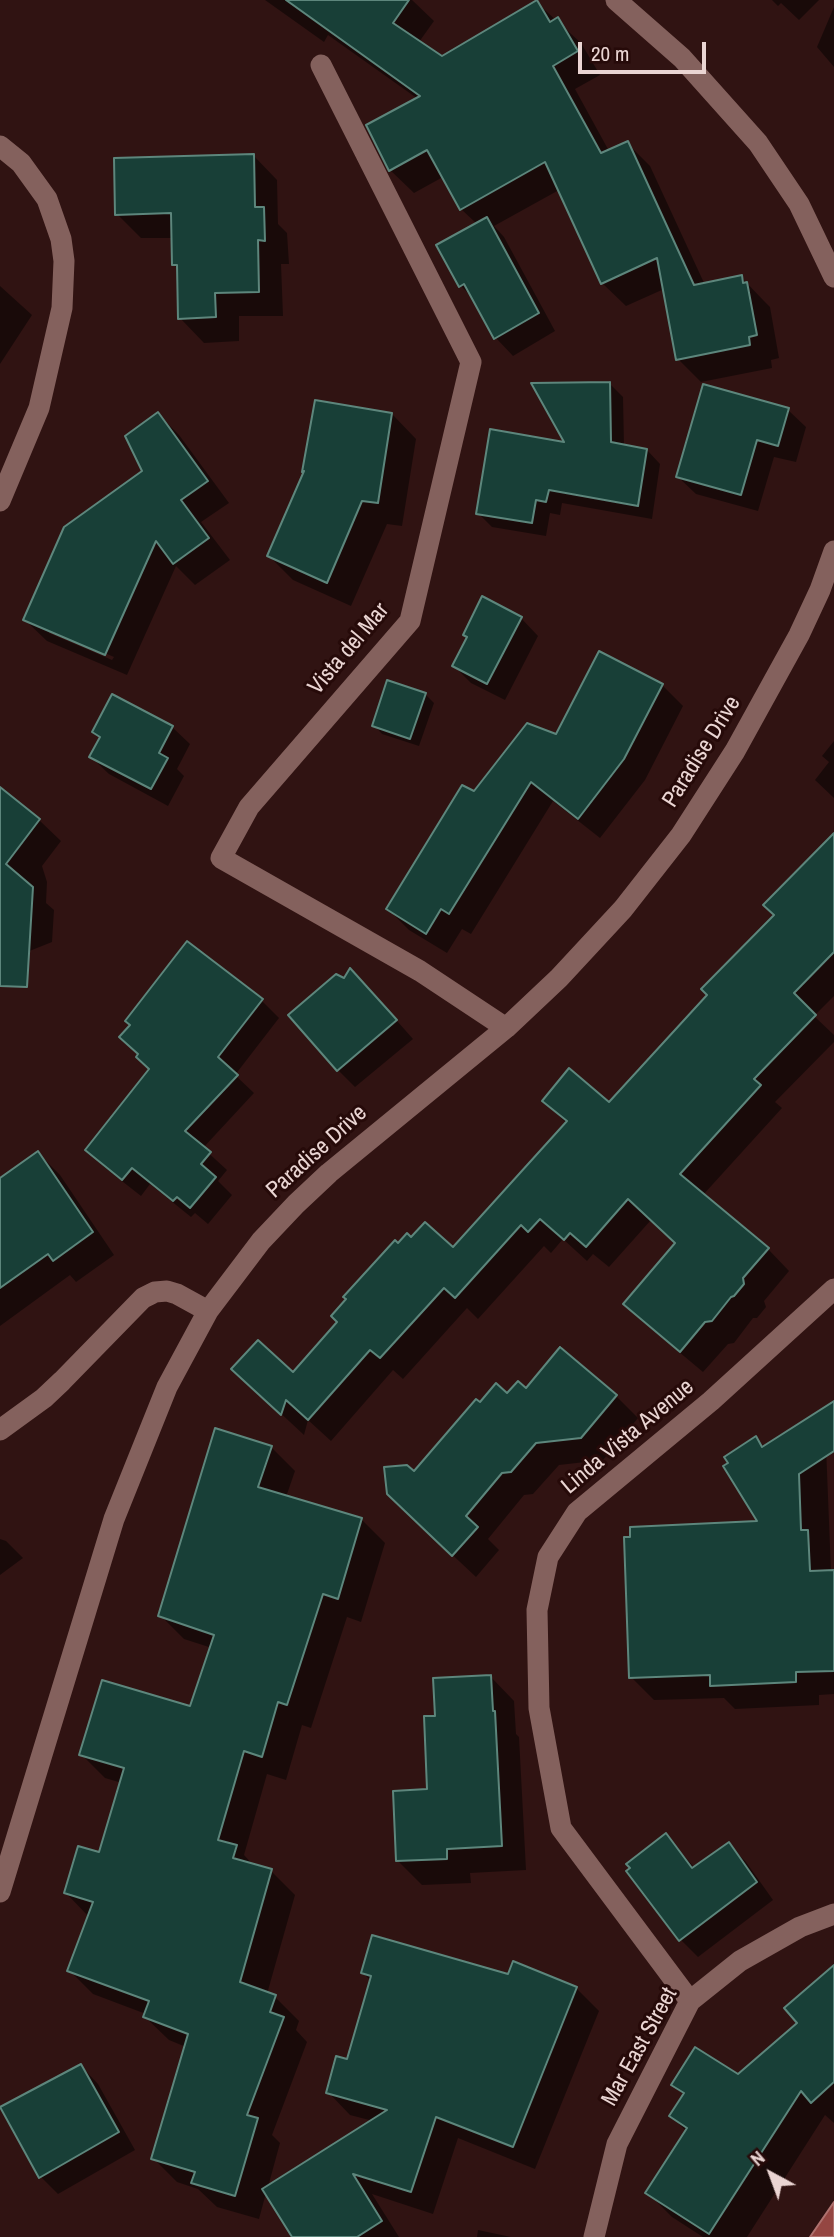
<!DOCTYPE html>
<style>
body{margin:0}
#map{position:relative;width:834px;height:2237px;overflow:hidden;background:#301312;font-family:"Archivo Narrow",sans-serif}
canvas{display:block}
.north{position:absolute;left:736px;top:2139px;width:70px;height:70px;-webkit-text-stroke:5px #260a09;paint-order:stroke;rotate:319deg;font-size:19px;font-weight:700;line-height:28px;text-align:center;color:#ead5d3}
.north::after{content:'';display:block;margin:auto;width:24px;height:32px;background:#ead5d3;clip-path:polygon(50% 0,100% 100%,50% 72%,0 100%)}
.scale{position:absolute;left:578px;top:42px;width:128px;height:32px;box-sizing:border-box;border:4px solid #ead5d3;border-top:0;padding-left:9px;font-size:21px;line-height:24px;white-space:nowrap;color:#ead5d3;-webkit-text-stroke:5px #260a09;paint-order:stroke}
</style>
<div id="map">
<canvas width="834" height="2237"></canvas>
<div class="north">N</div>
<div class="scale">20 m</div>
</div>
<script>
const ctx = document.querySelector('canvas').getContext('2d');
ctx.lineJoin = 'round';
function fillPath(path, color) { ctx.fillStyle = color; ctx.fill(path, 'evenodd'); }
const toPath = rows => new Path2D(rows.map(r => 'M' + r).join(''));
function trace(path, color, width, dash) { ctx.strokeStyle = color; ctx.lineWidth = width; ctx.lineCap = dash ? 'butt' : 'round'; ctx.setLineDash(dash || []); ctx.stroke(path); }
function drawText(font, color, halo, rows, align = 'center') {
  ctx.font = font + ' "Archivo Narrow",sans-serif'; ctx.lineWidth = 6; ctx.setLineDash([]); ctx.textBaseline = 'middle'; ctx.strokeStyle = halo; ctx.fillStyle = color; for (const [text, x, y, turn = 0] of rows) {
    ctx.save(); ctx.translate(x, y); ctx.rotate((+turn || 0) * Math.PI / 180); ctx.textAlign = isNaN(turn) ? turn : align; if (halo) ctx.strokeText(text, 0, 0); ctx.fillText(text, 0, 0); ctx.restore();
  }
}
const water = toPath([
 [834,2202,834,2237,810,2237,834,2202]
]);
const shadow = toPath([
 [265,0,412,0,434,21,419,42,442,58,536,2,581,43,600,75,575,89,609,151,627,143,650,166,705,285,741,277,764,301,770,307,779,358,771,360,772,368,701,382,678,359,664,289,626,306,602,283,559,190,494,226,504,237,555,331,513,356,496,338,474,299,461,286,477,224,461,209,443,177,414,193,390,170,418,99,328,35,324,42],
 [772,0,819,0,799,20,781,3,778,6],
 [834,7,834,67,817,47],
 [253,155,277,180,278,224,287,233,289,264,281,264,283,316,239,316,239,341,204,343,180,318,179,270,173,264,173,238,141,238,117,214],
 [0,286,32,315,0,364],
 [609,383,623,397,624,446,647,450,660,464,652,519,562,503,560,515,550,513,546,536,492,527,478,513,567,444],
 [316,402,392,414,416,439,402,526,387,524,351,606,293,580,269,556,304,471],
 [788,410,806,427,796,462,774,457,758,511,696,494,678,477],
 [158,414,179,435,229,503,201,522,230,560,195,585,176,566,127,675,47,641,25,620,144,472],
 [49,629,114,657,112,660,49,633],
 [521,618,538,636,505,700,471,683,454,666],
 [662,685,683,706,645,780,600,838,553,801,471,934,462,929,447,953,409,930,388,909,474,794,557,736],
 [425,694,434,703,419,746,382,734,374,725],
 [172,727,190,744,177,769,184,776,168,806,109,774,91,757,101,738,94,732],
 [834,741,834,798,815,780,829,762,822,756],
 [0,789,39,820,61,841,42,866,47,882,46,903,54,910,52,942,22,954,0,982],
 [834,835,834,996,814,1016,834,1035,834,1042,775,1102,782,1108,703,1195,768,1249,789,1271,764,1301,766,1307,757,1318,753,1318,734,1343,728,1344,703,1372,648,1326,626,1304,677,1244,651,1220,609,1267,593,1254,587,1261,563,1239,551,1253,544,1246,478,1319,467,1308,403,1379,393,1370,331,1441,308,1420,304,1435,233,1369,293,1374,340,1322,398,1245,453,1250,567,1124,544,1101,609,1104,709,995,777,915],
 [367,987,413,1039,355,1087,338,1070],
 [262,1001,279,1018,235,1075,254,1093,203,1148,227,1170,218,1181,232,1195,208,1224,195,1213,191,1217,150,1184,141,1196,104,1167,87,1149],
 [38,1153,60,1175,114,1255,76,1282,70,1275,0,1326,0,1180],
 [526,1391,616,1396,638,1418,603,1460,559,1465,533,1494,524,1495,488,1539,499,1550,476,1577,411,1516,415,1474,480,1405],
 [756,1439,765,1447,826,1446,831,1572,834,1572,834,1694,819,1695,819,1705,735,1709,724,1698,654,1700,631,1677,760,1523],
 [271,1447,295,1471,286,1497,361,1519,385,1543,361,1622,347,1617,311,1728,302,1725,286,1780,267,1774,244,1855,255,1867,271,1871,295,1895,267,1994,275,1997,299,2021,296,2030,307,2042,272,2135,280,2143,268,2187,373,2121,350,2115,328,2092,348,2061,371,1981,363,1973,509,1977,576,1988,599,2011,535,2169,458,2138,433,2214,372,2194,399,2237,294,2237,266,2193,259,2219,217,2207,198,2189,177,2182,153,2158,186,2047,169,2040,145,2017,146,2014,93,1994,69,1970,89,1917,66,1893,100,1855,122,1783,105,1778,81,1754,192,1708,212,1648,184,1639,160,1615],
 [0,1539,6,1541,23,1558,0,1575],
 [490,1676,514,1701,516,1734,519,1737,526,1870,470,1873,471,1883,422,1885,398,1861,429,1790,437,1717],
 [666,1836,695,1868,729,1845,746,1862,773,1900,698,1957,681,1940,629,1871],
 [834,1988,834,2123,825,2115,747,2237,703,2237,672,2217,647,2192,687,2132,671,2116,684,2095,673,2085,738,2077,799,2023],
 [81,2066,98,2084,135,2150,58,2194,41,2177],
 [478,2230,511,2237,477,2237]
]);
const building = toPath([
 [286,0,409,0,393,23,442,56,537,0,550,22,558,17,578,51,553,66,601,153,628,141,694,285,742,275,743,283,747,282,757,335,749,337,750,345,676,360,657,258,601,284,545,162,460,210,427,150,389,171,366,125,420,96,286,0],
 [254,154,255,207,264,207,265,241,258,240,259,292,215,293,216,317,178,319,177,265,172,265,171,213,115,215,114,158,254,154],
 [487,217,539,313,494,339,464,284,459,287,436,245,487,217],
 [610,382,611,442,647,449,638,506,549,490,546,502,536,500,532,523,476,514,490,429,564,442,531,383,610,382],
 [703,384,789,408,778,446,757,440,741,495,676,477,703,384],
 [315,400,392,413,378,503,362,501,327,583,267,556,304,471,302,472,315,400],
 [158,412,208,481,181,500,209,538,173,564,156,541,105,655,23,620,64,527,142,471,125,436,158,412],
 [482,596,522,617,487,684,452,666,467,637,463,635,482,596],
 [599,651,663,684,624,759,578,819,531,782,449,914,441,909,426,934,386,909,462,785,474,791,527,723,556,734,599,651],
 [387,680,426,693,410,739,372,726,387,680],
 [112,694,173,726,159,753,168,758,151,789,89,757,100,737,92,732,112,694],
 [0,787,40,819,6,864,33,887,27,987,0,986,0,787],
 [834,833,834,952,794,993,816,1015,754,1079,761,1085,680,1174,769,1248,743,1278,744,1284,734,1296,731,1297,712,1321,705,1322,680,1352,623,1304,675,1243,628,1199,586,1247,570,1233,564,1240,540,1219,528,1232,521,1225,455,1298,444,1288,380,1358,370,1350,308,1420,286,1400,281,1415,231,1369,258,1340,293,1372,337,1322,331,1316,346,1299,343,1297,395,1240,398,1243,407,1233,411,1237,425,1222,453,1247,567,1121,542,1101,569,1068,609,1102,707,995,701,989,774,915,763,905,834,833],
 [187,941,263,999,218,1057,238,1075,185,1131,211,1152,201,1164,216,1177,190,1208,177,1197,173,1201,132,1168,122,1180,85,1150,149,1069,136,1057,138,1054,119,1037,130,1025,125,1021,187,941],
 [350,968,397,1020,337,1071,288,1015,336,974,344,978,350,968],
 [38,1151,93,1232,53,1261,48,1254,0,1288,0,1178,38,1151],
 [560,1347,617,1395,581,1438,536,1443,511,1472,502,1473,466,1516,478,1527,452,1556,387,1494,384,1467,407,1465,414,1471,476,1399,480,1402,496,1383,507,1393,518,1381,526,1388,560,1347],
 [834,1401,834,1451,799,1474,801,1530,808,1530,810,1571,834,1570,834,1671,796,1672,796,1682,710,1686,710,1675,629,1678,624,1537,630,1537,630,1527,757,1521,723,1466,728,1463,724,1457,756,1436,762,1447,834,1401],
 [215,1428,272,1446,258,1487,362,1518,338,1599,323,1594,287,1705,278,1702,262,1757,244,1751,218,1840,237,1845,233,1858,272,1869,240,1982,276,1995,270,2012,284,2017,247,2115,258,2118,235,2196,191,2183,195,2172,151,2159,188,2034,143,2017,149,2001,67,1971,93,1902,64,1893,78,1846,99,1852,124,1768,79,1755,102,1680,190,1706,214,1635,158,1616,215,1428],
 [491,1675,493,1711,495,1711,502,1846,447,1849,447,1859,396,1861,393,1791,427,1789,424,1716,435,1716,433,1678,491,1675],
 [666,1833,692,1868,729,1842,757,1882,679,1941,626,1871,630,1868,626,1864,666,1833],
 [372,1935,508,1974,513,1961,577,1987,513,2147,436,2117,411,2192,353,2174,382,2221,357,2237,292,2237,262,2189,387,2110,326,2093,336,2056,347,2059,371,1976,361,1973,372,1935],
 [834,1965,834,2082,811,2103,801,2091,709,2234,645,2193,687,2128,669,2116,684,2093,671,2085,695,2047,738,2074,797,2023,784,2008,834,1965],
 [81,2064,119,2132,39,2178,0,2107,81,2064]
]);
const minor = toPath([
 [616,0,682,58,758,143,799,204,834,277],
 [321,65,471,362,410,621,249,807,221,858,420,971,506,1028],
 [0,146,21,163,47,199,61,239,64,261,62,308,39,408,0,501],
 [0,1430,44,1398,62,1381,143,1298,155,1292,167,1291,177,1294,208,1311],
 [0,1892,114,1519,167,1387,208,1311,261,1241,296,1204,329,1173,506,1028,559,978,623,909,681,835,735,751,799,635,820,590,834,551],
 [690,2001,561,1828,539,1708,537,1610,548,1557,577,1512,711,1401,834,1289],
 [594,2237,617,2144,690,2001,740,1961,800,1927,834,1914]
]);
const streetNames = [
 ["Vista del Mar",349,649,-50],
 ["Paradise Drive",702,752,-58],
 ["Paradise Drive",317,1152,-42],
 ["Linda Vista Avenue",628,1437,-40],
 ["Mar East Street",640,2047,-61]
];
fillPath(water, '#954642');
trace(water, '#ae716e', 2);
fillPath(shadow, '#0007');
fillPath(building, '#183f37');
trace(building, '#5d867c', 2);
trace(minor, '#84615d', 21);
drawText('23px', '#ead5d3', '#260a09', streetNames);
</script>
